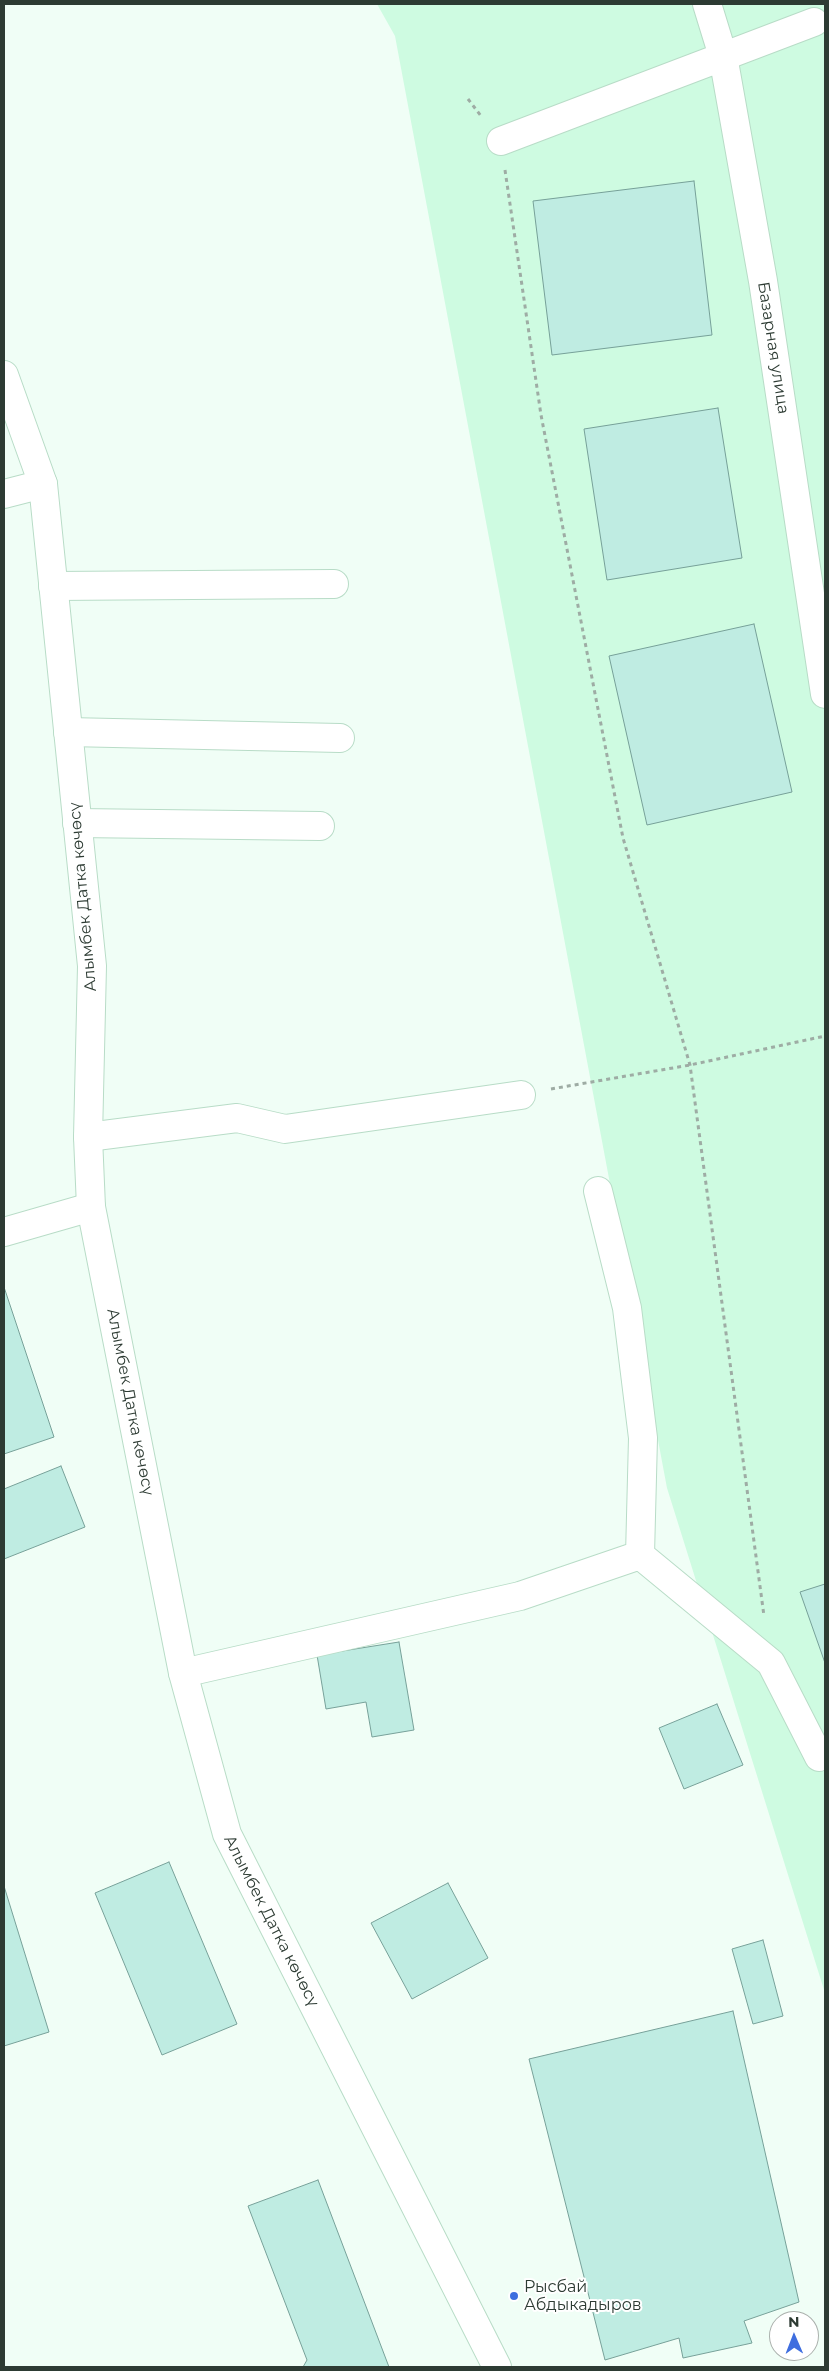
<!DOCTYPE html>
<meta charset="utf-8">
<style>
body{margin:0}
#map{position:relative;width:829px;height:2371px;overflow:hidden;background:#f0fef6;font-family:Montserrat,sans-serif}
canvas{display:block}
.frame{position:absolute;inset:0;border:5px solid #2d3b33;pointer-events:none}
.north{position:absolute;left:769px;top:2311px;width:50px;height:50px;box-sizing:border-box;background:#fff;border:1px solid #abb1ad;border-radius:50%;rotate:359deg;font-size:14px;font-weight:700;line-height:20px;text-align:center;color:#2d3b33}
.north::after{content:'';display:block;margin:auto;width:18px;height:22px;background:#3f6edf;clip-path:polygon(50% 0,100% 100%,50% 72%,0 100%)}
</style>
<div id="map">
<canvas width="829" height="2371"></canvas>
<div class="frame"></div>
<div class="north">N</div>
</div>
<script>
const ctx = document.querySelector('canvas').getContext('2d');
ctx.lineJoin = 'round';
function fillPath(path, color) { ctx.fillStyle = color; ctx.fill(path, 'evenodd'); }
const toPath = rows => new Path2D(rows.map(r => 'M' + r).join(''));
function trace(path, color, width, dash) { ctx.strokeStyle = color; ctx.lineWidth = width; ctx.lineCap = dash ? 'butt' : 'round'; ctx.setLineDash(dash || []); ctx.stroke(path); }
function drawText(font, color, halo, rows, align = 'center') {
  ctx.font = font + ' Montserrat,sans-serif'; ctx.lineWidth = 4; ctx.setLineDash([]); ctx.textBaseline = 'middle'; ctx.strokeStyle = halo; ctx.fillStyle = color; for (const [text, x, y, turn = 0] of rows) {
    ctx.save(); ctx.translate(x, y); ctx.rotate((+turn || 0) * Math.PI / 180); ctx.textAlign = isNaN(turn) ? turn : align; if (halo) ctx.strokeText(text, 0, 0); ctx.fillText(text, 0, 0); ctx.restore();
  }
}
const built = toPath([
 [377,4,825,4,825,1993,667,1488,395,36]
]);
const building = toPath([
 [694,181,712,335,552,355,533,201,694,181],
 [718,408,742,558,607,580,584,429,718,408],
 [754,624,792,792,647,825,609,656,754,624],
 [4,1287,54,1437,4,1454,4,1287],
 [61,1466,85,1527,4,1559,4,1489,61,1466],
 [825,1584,825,1663,800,1592,825,1584],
 [399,1642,414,1730,372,1737,366,1702,326,1709,317,1655,399,1642],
 [717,1704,743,1765,684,1789,659,1728,717,1704],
 [169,1862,237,2024,162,2055,95,1893,169,1862],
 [448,1883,488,1958,412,1999,371,1923,448,1883],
 [4,1886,49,2032,4,2046,4,1886],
 [763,1940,783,2016,753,2024,732,1949,763,1940],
 [733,2011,799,2302,744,2321,752,2343,683,2358,679,2338,605,2360,529,2059,733,2011],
 [318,2180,389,2367,303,2367,307,2360,248,2206,318,2180]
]);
const path = toPath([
 [468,99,481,116],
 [505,170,541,415,623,838,690,1065,764,1616],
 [551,1089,690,1065,825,1036]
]);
const minor = toPath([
 [707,4,723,56,763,281,825,694],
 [501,141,814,22],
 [4,494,43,484],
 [53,586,334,584],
 [68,732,340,738],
 [77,823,320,826],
 [88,1137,237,1118,285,1129,521,1095],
 [598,1191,627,1308,643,1438,640,1555],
 [4,1232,91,1207],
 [183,1673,520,1596,640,1555,771,1663,819,1757]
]);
const major = toPath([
 [4,375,43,484,92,966,88,1137,91,1207,183,1673,227,1834,497,2367]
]);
const markers = [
 [514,2296,5,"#3f6edf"]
];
const streetNames = [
 ["Базарная улица",773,348,81],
 ["Алымбек Датка көчөсү",83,897,-95],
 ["Алымбек Датка көчөсү",130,1402,79],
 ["Алымбек Датка көчөсү",271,1921,63]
];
const poiNames = [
 ["Рысбай",524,2287],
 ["Абдыкадыров",524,2305]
];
fillPath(built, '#cefbe1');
fillPath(building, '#bfece2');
trace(building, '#77a199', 1);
trace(minor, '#b8dcc7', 30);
trace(major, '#b8dcc7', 30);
trace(path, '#9eaca4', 3, [4, 4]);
trace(minor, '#fff', 28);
trace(major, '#fff', 28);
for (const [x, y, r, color] of markers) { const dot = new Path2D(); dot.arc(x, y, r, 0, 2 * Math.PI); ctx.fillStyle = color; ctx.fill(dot); trace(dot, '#fff', 2); }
drawText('16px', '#2d3b33', '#fff', streetNames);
drawText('16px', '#2d3b33', '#fff', poiNames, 'left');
</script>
